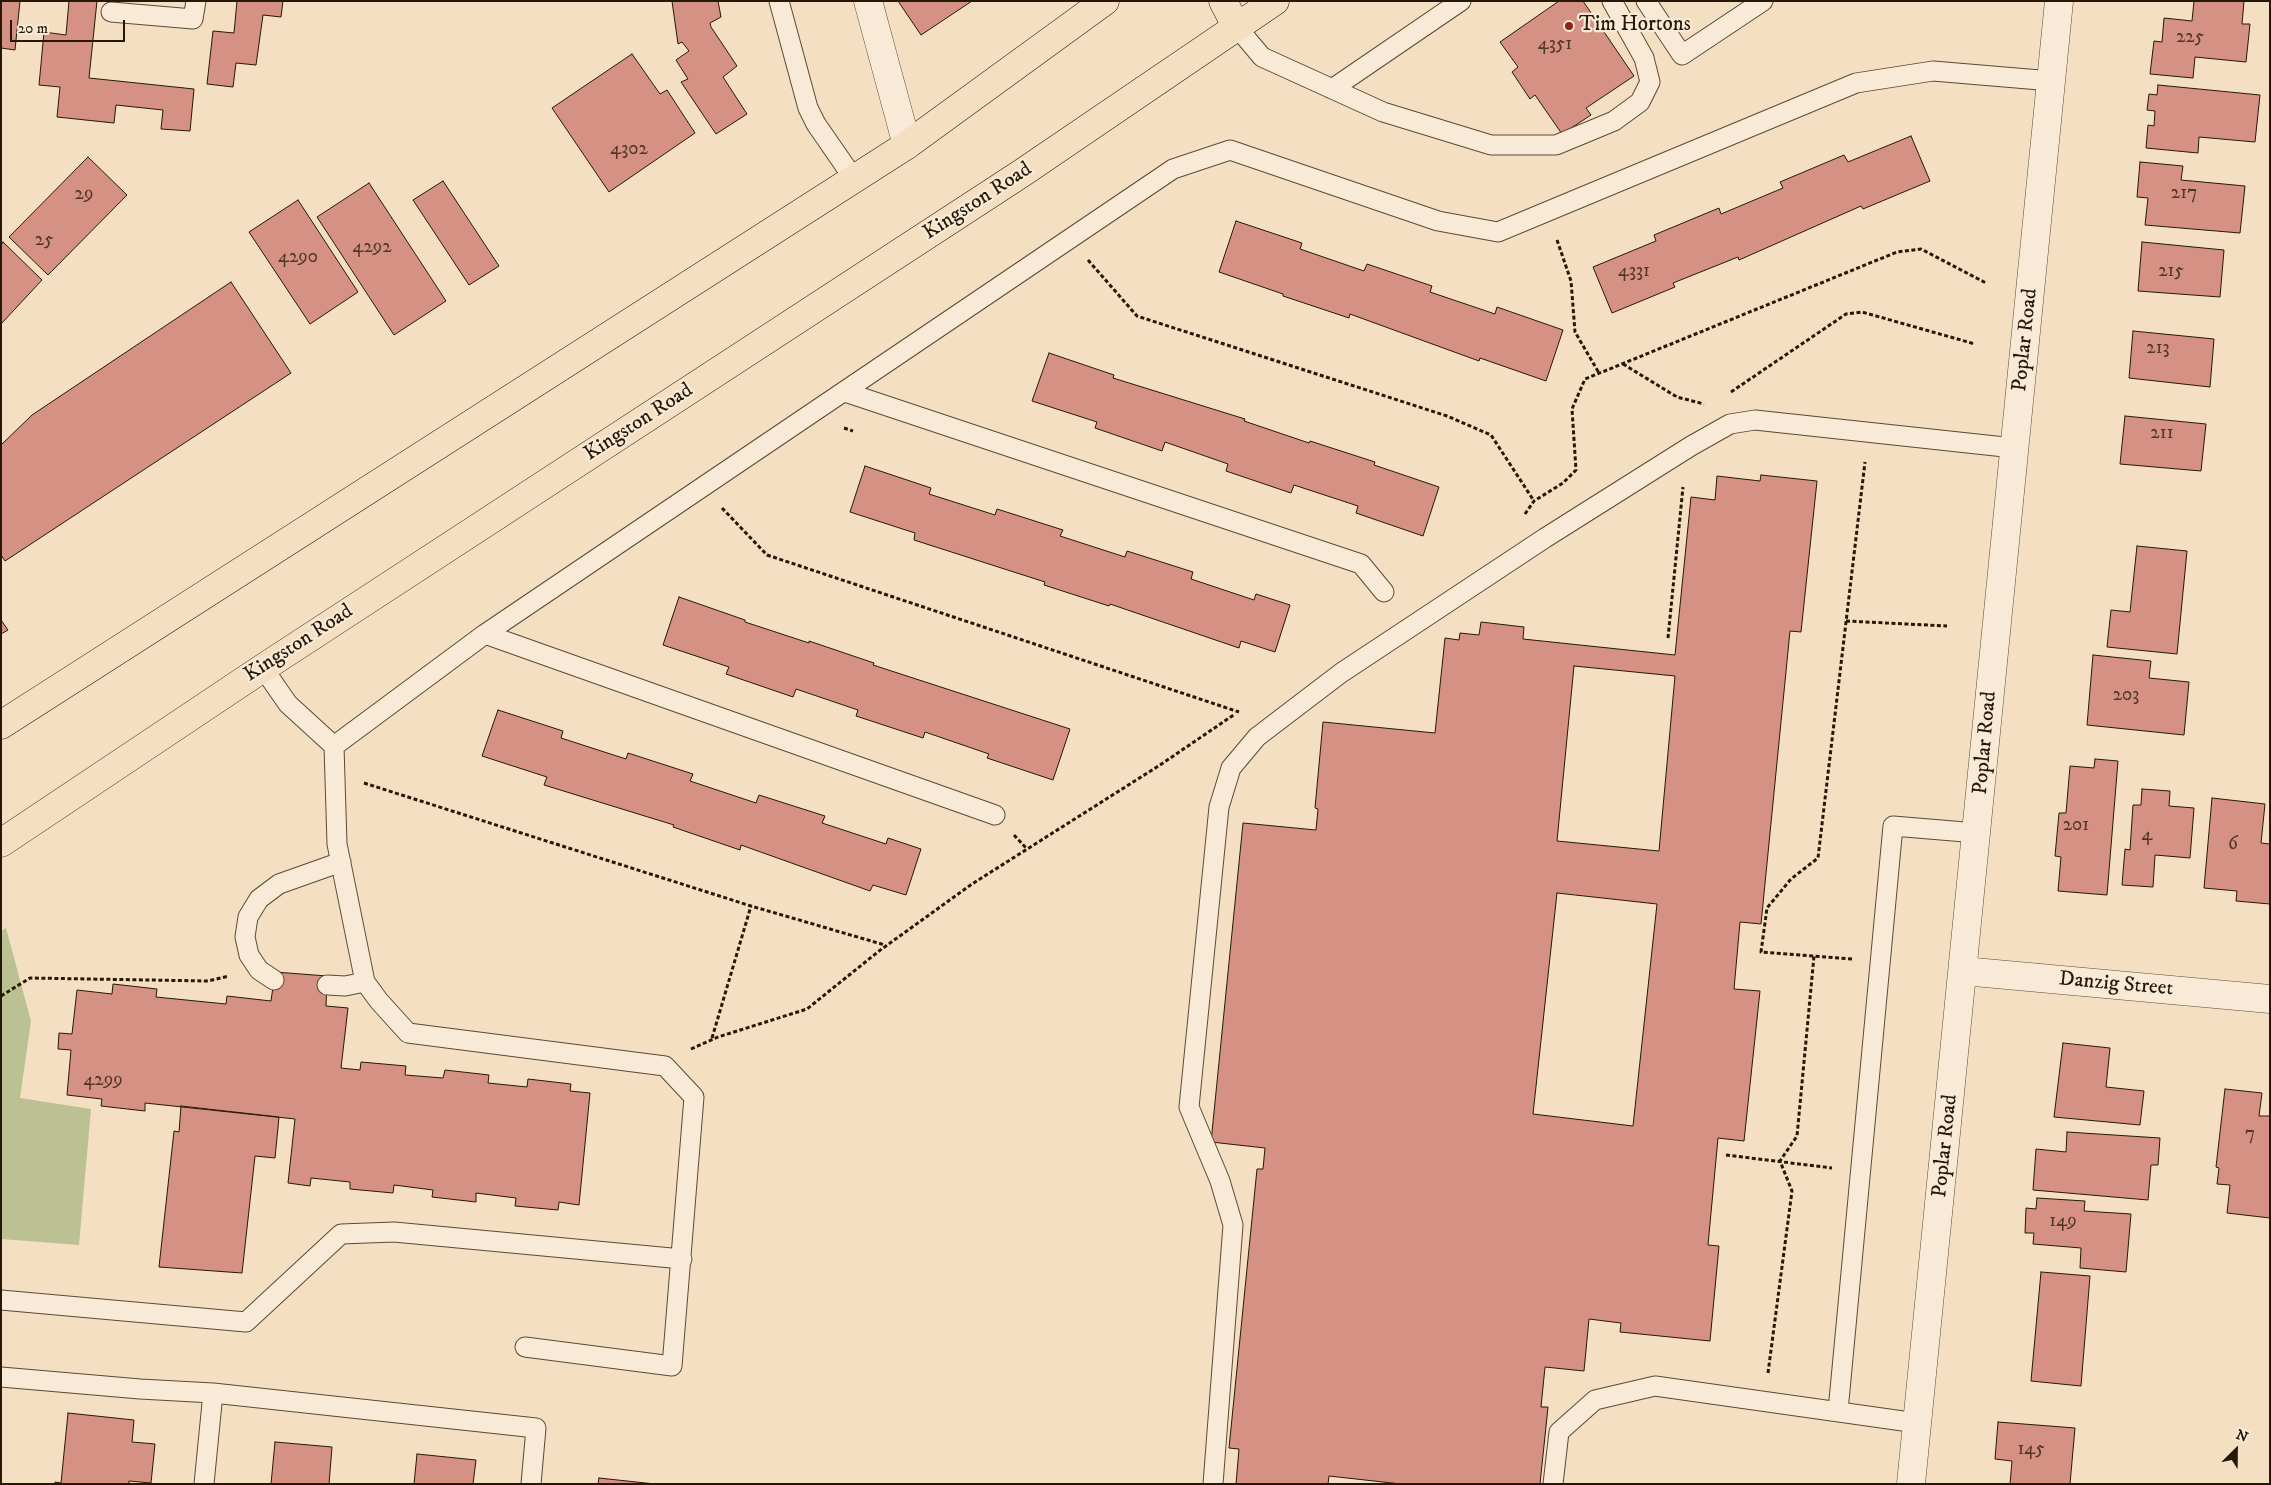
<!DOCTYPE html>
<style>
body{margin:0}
#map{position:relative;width:2271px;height:1485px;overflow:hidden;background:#f5dfc2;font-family:"IM FELL DW Pica",serif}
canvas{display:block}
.frame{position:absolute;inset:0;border:2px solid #261806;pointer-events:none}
.north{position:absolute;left:2211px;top:1425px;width:50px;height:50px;-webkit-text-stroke:4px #f8ead7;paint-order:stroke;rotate:23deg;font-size:14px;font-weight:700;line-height:20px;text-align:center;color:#261806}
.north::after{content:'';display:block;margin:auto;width:18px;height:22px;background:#261806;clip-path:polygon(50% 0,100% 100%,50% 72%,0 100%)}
.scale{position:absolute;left:10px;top:20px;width:115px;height:22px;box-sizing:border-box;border:2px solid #261806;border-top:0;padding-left:6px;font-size:15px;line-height:18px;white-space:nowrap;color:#261806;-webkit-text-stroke:4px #f8ead7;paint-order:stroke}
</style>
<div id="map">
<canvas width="2271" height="1485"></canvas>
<div class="frame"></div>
<div class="north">N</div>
<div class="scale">20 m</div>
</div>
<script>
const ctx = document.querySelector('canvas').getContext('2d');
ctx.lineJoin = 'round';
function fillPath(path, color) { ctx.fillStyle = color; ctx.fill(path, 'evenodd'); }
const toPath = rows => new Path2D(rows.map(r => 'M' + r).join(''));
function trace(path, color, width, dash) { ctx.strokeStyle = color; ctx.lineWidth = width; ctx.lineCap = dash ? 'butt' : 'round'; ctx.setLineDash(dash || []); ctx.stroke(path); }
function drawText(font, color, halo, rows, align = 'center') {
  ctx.font = font + ' "IM FELL DW Pica",serif'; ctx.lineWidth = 4.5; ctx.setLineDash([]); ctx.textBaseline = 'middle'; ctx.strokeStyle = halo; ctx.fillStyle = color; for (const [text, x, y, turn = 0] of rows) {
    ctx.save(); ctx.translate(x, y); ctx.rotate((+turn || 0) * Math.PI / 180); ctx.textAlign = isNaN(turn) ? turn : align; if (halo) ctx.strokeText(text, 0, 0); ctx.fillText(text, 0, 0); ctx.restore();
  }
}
const green = toPath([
 [6,928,31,1021,20,1098,91,1109,79,1245,1,1239,1,931]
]);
const building = toPath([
 [1,1,20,1,15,50,1,48,1,1],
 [69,1,97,1,89,78,194,89,190,131,161,129,163,110,116,105,114,123,57,117,60,87,39,85,44,32,66,35,69,1],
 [237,1,283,1,281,17,263,15,256,65,236,63,233,87,207,84,213,31,234,33,237,1],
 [672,1,718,1,721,17,710,23,711,27,737,66,723,77,747,114,716,134,681,82,688,79,676,60,689,51,682,42,678,44,672,1],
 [898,1,972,1,921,35,898,1],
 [1559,1,1583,1,1634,76,1586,108,1591,115,1562,134,1535,95,1530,99,1512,72,1518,67,1500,42,1559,1],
 [2194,1,2244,1,2242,24,2250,24,2246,62,2195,57,2193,78,2150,74,2154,41,2162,42,2164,18,2192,21,2194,1],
 [632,54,660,94,667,90,695,133,609,192,552,108,632,54],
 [2158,85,2260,95,2255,142,2199,137,2198,153,2146,148,2148,125,2154,126,2155,111,2147,110,2149,94,2157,95,2158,85],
 [1911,136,1930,181,1863,209,1861,206,1739,260,1738,257,1673,283,1675,287,1612,313,1593,267,1656,241,1654,235,1719,208,1721,214,1783,188,1780,182,1844,155,1848,162,1911,136],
 [88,157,127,195,48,275,9,237,88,157],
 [2140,162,2183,166,2181,180,2245,186,2240,233,2145,225,2148,198,2137,197,2140,162],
 [443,181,499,266,469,285,413,200,443,181],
 [369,183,446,301,394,335,317,217,369,183],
 [298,200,358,292,310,324,249,232,298,200],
 [1236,221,1302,243,1300,249,1364,271,1367,264,1432,286,1430,292,1495,314,1497,307,1563,330,1546,381,1480,358,1479,361,1350,314,1349,318,1283,296,1283,294,1219,272,1236,221],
 [3,242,42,280,1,324,1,245,3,242],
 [2142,242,2224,250,2220,297,2138,291,2142,242],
 [231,282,291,373,5,561,1,555,1,445,32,415,231,282],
 [2133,331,2214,339,2210,387,2129,378,2133,331],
 [1049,353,1114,375,1113,378,1245,419,1244,421,1309,443,1310,441,1375,462,1374,465,1439,487,1423,536,1356,513,1358,506,1294,485,1291,493,1226,471,1228,464,1165,442,1162,451,1095,428,1097,422,1032,401,1049,353],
 [2125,416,2206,424,2201,471,2120,464,2125,416],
 [865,466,931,488,929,494,995,515,997,509,1063,530,1060,536,1125,557,1127,551,1193,572,1191,579,1254,600,1256,594,1290,605,1275,652,1241,641,1239,648,1110,604,1109,606,1044,585,1045,582,914,540,915,533,850,512,865,466],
 [1761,475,1817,481,1801,632,1790,631,1761,924,1740,922,1734,989,1760,991,1744,1141,1718,1138,1708,1245,1719,1246,1710,1341,1620,1332,1621,1323,1589,1319,1584,1371,1545,1367,1541,1407,1548,1407,1540,1484,1401,1484,1329,1476,1328,1484,1236,1484,1239,1449,1229,1448,1257,1169,1263,1169,1265,1148,1211,1142,1243,823,1316,830,1318,809,1315,808,1323,722,1435,733,1445,638,1459,640,1460,633,1479,635,1481,622,1524,627,1523,639,1675,655,1691,497,1715,500,1717,476,1760,481,1761,475],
 [1574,666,1675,676,1659,851,1557,841,1574,666],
 [1557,893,1657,904,1633,1126,1533,1114,1557,893],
 [2137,546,2187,551,2177,654,2107,647,2111,610,2130,612,2137,546],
 [679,597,745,620,745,622,809,643,809,641,874,663,873,665,1070,729,1053,780,987,758,989,754,925,732,923,738,856,716,858,710,796,689,793,697,726,674,729,667,663,645,679,597],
 [1,620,8,630,1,634,1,620],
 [2093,655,2151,661,2149,678,2189,682,2184,735,2087,725,2093,655],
 [498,710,563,731,561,738,626,759,628,753,693,774,690,781,756,803,759,795,825,816,822,823,886,844,888,838,921,849,906,895,873,885,870,891,741,845,740,850,673,827,674,825,544,785,547,777,482,756,498,710],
 [2095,759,2118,761,2107,895,2058,891,2061,857,2055,856,2059,813,2066,813,2070,766,2094,768,2095,759],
 [2142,789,2170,791,2169,806,2194,808,2190,858,2155,855,2153,887,2122,885,2125,849,2130,850,2133,805,2141,805,2142,789],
 [2212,798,2265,804,2261,843,2270,844,2270,904,2236,901,2237,891,2204,888,2212,798],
 [275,972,327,976,326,1006,348,1008,341,1068,360,1070,361,1062,406,1066,405,1075,443,1078,445,1070,489,1075,488,1083,527,1087,528,1079,571,1084,570,1091,590,1093,579,1205,559,1202,558,1210,515,1206,516,1198,476,1193,476,1202,432,1197,433,1190,394,1185,393,1193,350,1189,350,1182,311,1178,310,1186,288,1183,295,1119,145,1103,145,1111,101,1106,102,1099,67,1095,71,1050,58,1049,59,1033,72,1034,77,990,112,994,113,984,157,989,156,997,226,1004,227,996,271,1001,275,972],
 [2063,1043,2110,1048,2106,1087,2144,1091,2140,1125,2054,1117,2063,1043],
 [2225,1089,2262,1093,2259,1116,2270,1116,2270,1218,2227,1213,2230,1185,2217,1184,2219,1168,2216,1167,2225,1089],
 [181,1106,279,1117,275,1158,255,1156,242,1273,159,1267,174,1131,179,1132,181,1106],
 [2067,1132,2160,1138,2158,1165,2151,1165,2148,1200,2033,1190,2036,1149,2066,1152,2067,1132],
 [2037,1198,2085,1201,2084,1211,2131,1214,2126,1272,2080,1268,2081,1248,2033,1244,2034,1233,2025,1233,2026,1208,2036,1209,2037,1198],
 [2041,1272,2090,1276,2081,1386,2031,1381,2041,1272],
 [68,1413,134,1420,132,1442,155,1444,151,1483,129,1481,129,1484,55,1484,55,1482,61,1483,68,1413],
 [1998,1422,2075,1428,2070,1484,2010,1484,2012,1461,1995,1459,1998,1422],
 [275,1442,332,1447,329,1484,271,1484,275,1442],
 [417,1454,476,1460,473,1484,414,1484,417,1454],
 [599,1478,655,1484,598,1484,599,1478]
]);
const path = toPath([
 [1557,240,1571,281,1575,332,1599,373],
 [1088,260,1137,316,1447,416,1491,435,1534,501],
 [1623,364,1677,397,1704,404],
 [1731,392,1846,314,1862,312,1975,344],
 [844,428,853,431],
 [722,508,767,555,1239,712],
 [1525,514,1534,501,1563,483,1576,470,1572,409,1585,379,1897,252,1921,249,1986,283],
 [1846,621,1947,626],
 [1668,638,1683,487],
 [364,783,751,906,885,945],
 [1014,835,1027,849],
 [1852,959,1761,952,1767,908,1791,879,1818,858,1865,462],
 [1,996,30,978,208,981,229,976],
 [712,1038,751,906],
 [691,1049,718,1037,807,1009,879,951,972,884,1160,765,1235,714],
 [1726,1155,1832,1168],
 [1768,1373,1792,1191,1780,1161,1797,1136,1814,956]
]);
const lane = toPath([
 [779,1,808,108,816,124,854,179],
 [1646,1,1682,55,1763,1],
 [111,12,193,19,196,1],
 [1236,26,1262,57,1383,112,1491,145,1556,145,1614,121,1640,102,1650,82,1644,58,1612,1],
 [1332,89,1461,1],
 [845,392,1361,564,1384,592],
 [485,634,995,815],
 [263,668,288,704,334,746,485,634,1173,169,1230,150,1438,221,1498,232,1856,83,1933,71,2052,81],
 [334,746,337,844,365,982,379,1001,408,1033,665,1066,694,1097,672,1366,525,1347],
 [274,980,259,970,249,955,245,937,248,917,259,899,279,884,341,862],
 [327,985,345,986,365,982],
 [1,1300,246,1322,341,1234,394,1232,682,1259],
 [1,1377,140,1389,213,1393,536,1428,531,1484],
 [1838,1411,1893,826,1977,833],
 [204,1484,213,1393],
 [1213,1484,1233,1225,1220,1181,1189,1107,1219,807,1231,768,1257,737,1341,673,1545,538,1691,446,1730,424,1755,420,2014,448],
 [1553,1484,1559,1432,1595,1400,1655,1386,1917,1423]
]);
const street = toPath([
 [868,1,907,145],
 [1963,971,2270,999],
 [1911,1484,2059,1]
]);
const primary = toPath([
 [1223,1,1236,26],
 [1,725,907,145,1105,1],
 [1,843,263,668,1022,173,1275,1]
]);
const markers = [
 [1569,26,5,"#8f2418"]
];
const numberNames = [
 ["225",2190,38],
 ["4351",1555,45],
 ["4302",629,150],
 ["217",2184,194],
 ["29",84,195],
 ["25",44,241],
 ["4292",372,248],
 ["4290",298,258],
 ["4331",1634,272],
 ["215",2171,272],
 ["213",2158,349],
 ["211",2162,434],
 ["203",2126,696],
 ["201",2076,826],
 ["4",2147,836],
 ["6",2233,845],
 ["4299",103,1081],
 ["7",2250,1135],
 ["149",2063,1222],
 ["145",2031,1450]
];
const poiNames = [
 ["Tim Hortons",1579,26]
];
const streetNames = [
 ["Kingston Road",978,202,-33],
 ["Poplar Road",2026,340,-84],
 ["Kingston Road",639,423,-33],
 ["Kingston Road",299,644,-33],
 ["Poplar Road",1986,743,-85],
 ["Danzig Street",2116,985,5],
 ["Poplar Road",1946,1146,-84]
];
fillPath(green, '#bcc193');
fillPath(building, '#d49184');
trace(building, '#261806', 1);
trace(lane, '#5a4a35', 21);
trace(street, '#5a4a35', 29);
trace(primary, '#261806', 29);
trace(path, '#261806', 3, [4, 2.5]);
trace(lane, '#f8ead7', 19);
trace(street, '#f8ead7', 28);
trace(primary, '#f5dfc2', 28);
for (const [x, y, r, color] of markers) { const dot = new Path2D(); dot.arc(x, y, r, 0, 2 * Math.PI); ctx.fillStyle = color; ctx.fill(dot); trace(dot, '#f8ead7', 2); }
drawText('19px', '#523626', null, numberNames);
drawText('21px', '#261806', '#f8ead7', poiNames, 'left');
drawText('21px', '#261806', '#f8ead7', streetNames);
</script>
